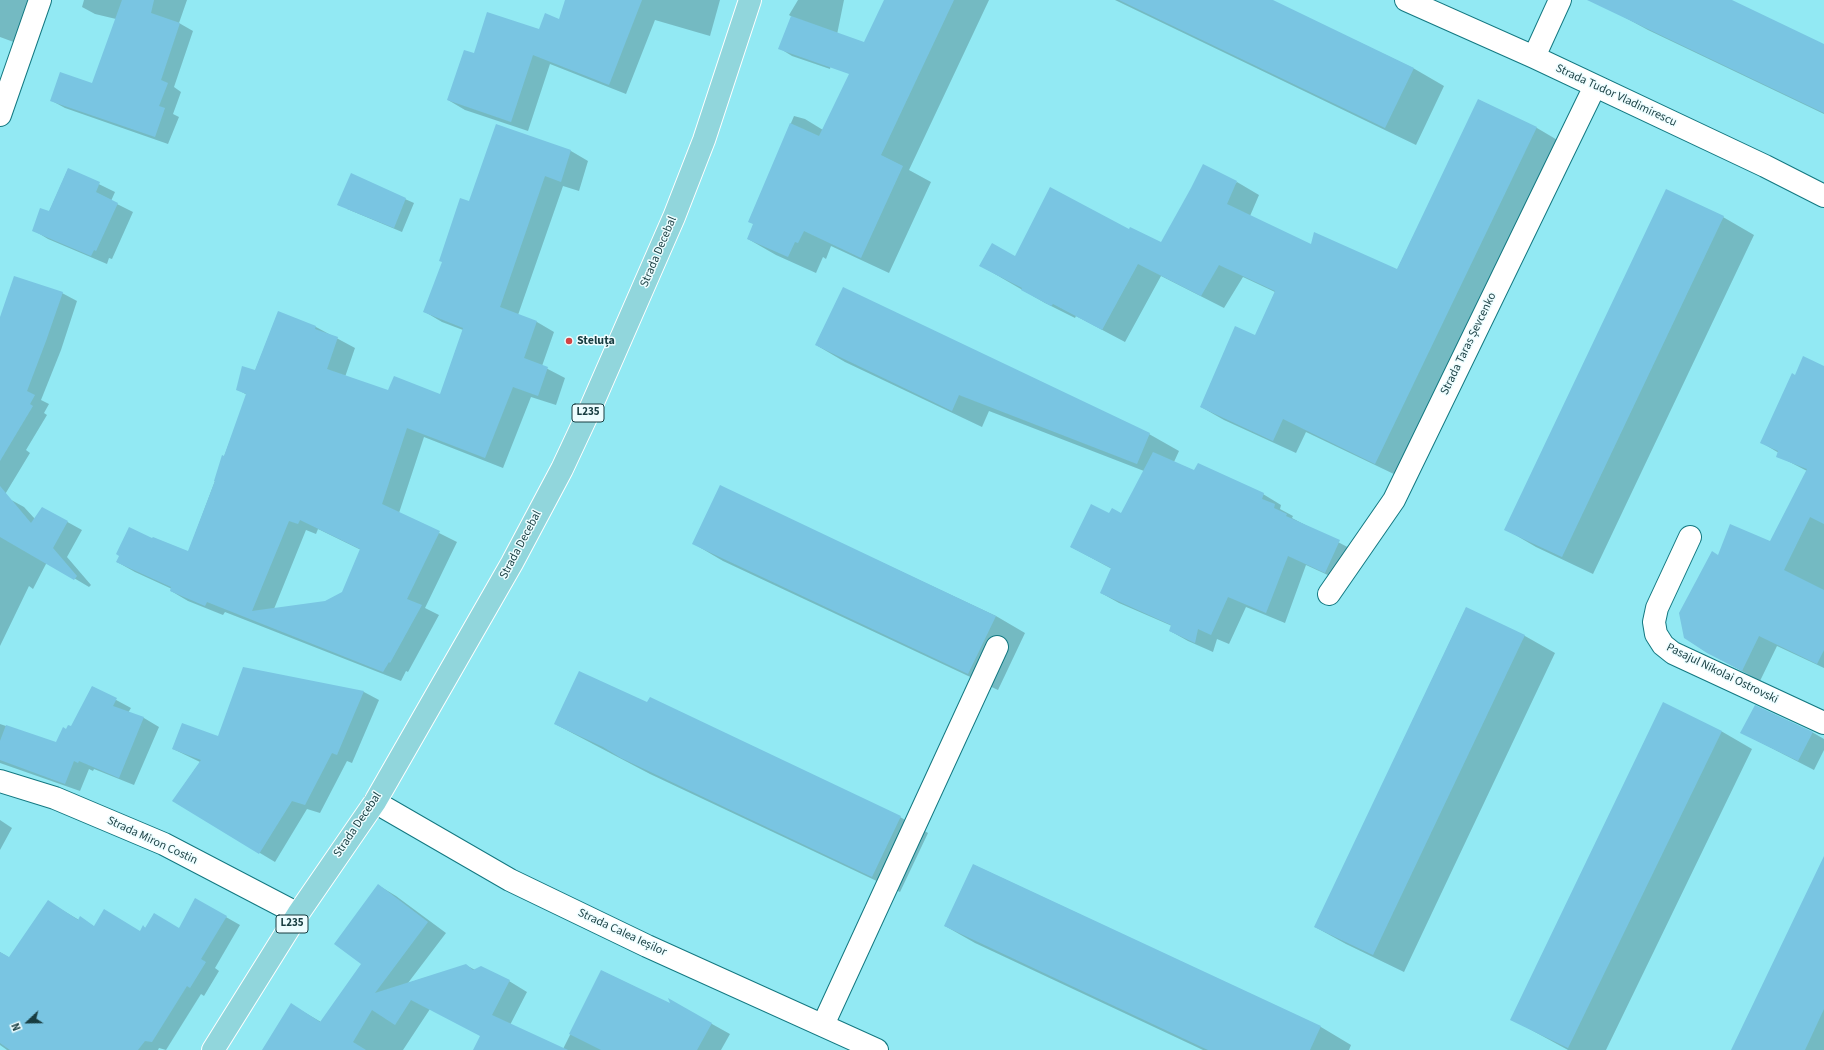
<!DOCTYPE html>
<meta charset="utf-8">
<style>
body{margin:0}
#map{position:relative;width:1824px;height:1050px;overflow:hidden;background:#92e9f3;font-family:"Source Sans 3",sans-serif}
canvas{display:block}
.north{position:absolute;left:8px;top:1002px;width:40px;height:40px;-webkit-text-stroke:3px #edfdff;paint-order:stroke;rotate:248deg;font-size:11px;font-weight:700;line-height:16px;text-align:center;color:#183d41}
.north::after{content:'';display:block;margin:auto;width:14px;height:18px;background:#183d41;clip-path:polygon(50% 0,100% 100%,50% 72%,0 100%)}
</style>
<div id="map">
<canvas width="1824" height="1050"></canvas>
<div class="north">N</div>
</div>
<script>
const ctx = document.querySelector('canvas').getContext('2d');
ctx.lineJoin = 'round';
function fillPath(path, color) { ctx.fillStyle = color; ctx.fill(path, 'evenodd'); }
const toPath = rows => new Path2D(rows.map(r => 'M' + r).join(''));
function trace(path, color, width, dash) { ctx.strokeStyle = color; ctx.lineWidth = width; ctx.lineCap = dash ? 'butt' : 'round'; ctx.setLineDash(dash || []); ctx.stroke(path); }
function drawText(font, color, halo, rows, align = 'center') {
  ctx.font = font + ' "Source Sans 3",sans-serif'; ctx.lineWidth = 3; ctx.setLineDash([]); ctx.textBaseline = 'middle'; ctx.strokeStyle = halo; ctx.fillStyle = color; for (const [text, x, y, turn = 0] of rows) {
    ctx.save(); ctx.translate(x, y); ctx.rotate((+turn || 0) * Math.PI / 180); ctx.textAlign = isNaN(turn) ? turn : align; if (halo) ctx.strokeText(text, 0, 0); ctx.fillText(text, 0, 0); ctx.restore();
  }
}
const shadow = toPath([
 [0,0,31,0,19,44,0,37],
 [84,0,187,0,179,23,193,31,174,87,181,92,173,114,179,117,168,144,65,108,52,101,93,84,116,19,95,14,82,7],
 [566,0,720,0,710,36,655,20,626,94,550,64,528,131,465,110,448,100,475,55,539,30,560,20],
 [798,0,844,0,830,69,792,56,779,48,792,17,789,15],
 [885,0,989,0,909,170,931,182,889,273,831,246,826,259,823,257,816,273,776,255,748,239,754,224,749,221,794,116,805,119,823,130],
 [1115,0,1271,0,1413,68,1444,86,1416,145],
 [1632,0,1729,0,1824,45,1824,114,1648,30,1624,17],
 [1479,100,1537,128,1559,141,1398,476,1306,432,1296,453,1224,420,1201,407,1256,337,1275,292,1243,277,1224,308,1161,276,1125,342,1076,316,1075,318,1045,303,981,266,1129,230,1161,243,1237,182,1259,195,1250,216,1312,246,1397,270],
 [497,125,571,151,588,161,579,191,563,186,518,315,537,322,554,332,542,366,565,378,556,405,531,397,503,468,424,437,399,513,457,542,425,608,439,615,408,672,406,671,401,681,225,612,223,615,188,601,171,591,172,589,135,572,117,562,153,540,188,553,247,395,237,389,255,371,278,313,316,327,355,348,345,377,389,392,440,396,463,330,442,322,425,312,470,202],
 [318,529,361,550,343,593,326,602,274,609,306,530,316,534],
 [68,169,115,192,111,201,133,212,112,259,109,258,107,264,48,239,33,230,49,212],
 [351,175,414,203,402,232,347,209],
 [1723,217,1754,235,1593,574,1536,547,1505,529],
 [62,293,77,301,61,350,41,400,49,404,44,413,47,415,26,450,30,453,4,496,24,507,35,519,42,508,82,530,67,557,91,585,89,587,47,562,33,589,29,586,0,646,0,321],
 [816,345,1149,434,1179,451,1174,462,1195,471,1263,494,1281,505,1280,509,1293,516,1292,518,1357,552,1343,582,1306,565,1285,623,1246,607,1229,644,1217,639,1213,652,1188,641,1170,631,1172,626,1119,603,1101,593,1112,569,1071,547,1110,515,1121,514,1144,471,989,411,982,427,845,362],
 [1824,367,1824,668,1777,646,1760,681,1707,652,1718,556,1771,542,1807,471,1778,456,1779,453,1762,443,1795,376],
 [721,487,996,616,1025,633,998,690,723,561,694,544],
 [1466,608,1525,636,1555,653,1404,972,1346,944,1315,927],
 [244,668,364,692,379,700,352,763,347,761,320,813,307,809,275,862,173,801,200,762,173,749,218,738],
 [92,687,131,708,128,713,144,718,159,727,134,785,94,769,93,771,89,769,80,791,0,763,0,724,56,743,66,730,72,728],
 [555,724,900,817,928,833,900,892,650,774],
 [1721,731,1752,749,1606,1050,1568,1050,1511,1019],
 [1812,732,1824,739,1824,750,1814,770,1742,733],
 [0,820,12,828,0,850],
 [1824,858,1824,1050,1732,1050],
 [974,865,1321,1027,1351,1045,1349,1050,1203,1050,975,943,945,926],
 [378,885,396,896,446,933,408,983,466,965,475,970,509,981,527,992,510,1025,563,1049,602,971,712,1024,730,1034,721,1050,508,1050,430,1009,403,1050,263,1050,292,1005,321,1022,363,964],
 [196,900,240,925,215,968,219,971,204,996,201,994,166,1050,159,1048,158,1050,7,1050,0,1045,0,952,10,958,49,902,79,920,80,918,95,927,140,932,143,927,146,928,179,929]
]);
const building = toPath([
 [122,0,154,0,151,13,180,23,161,80,168,83,159,106,165,108,155,137,50,101,60,72,92,83],
 [565,0,642,0,609,85,533,55,511,122,447,100,464,50,474,53,487,12,539,29,545,13,559,19],
 [884,0,954,0,881,155,903,166,861,258,804,231,798,243,795,242,788,257,747,239,753,224,748,222,790,123,819,136,849,74,778,49,791,16,864,42],
 [1119,0,1273,0,1414,68,1385,128],
 [1587,0,1732,0,1824,44,1824,113],
 [1478,99,1537,127,1375,464,1283,419,1273,441,1200,407,1235,326,1255,335,1275,291,1219,265,1201,296,1138,264,1102,330,1053,304,1051,306,1021,290,1022,288,979,266,992,243,1015,256,1050,187,1129,229,1130,227,1161,242,1191,188,1203,164,1237,181,1227,204,1311,244,1314,232,1397,269],
 [496,124,571,150,561,182,545,176,500,307,537,321,524,358,548,367,538,396,513,387,485,458,407,428,382,504,440,531,407,599,422,605,390,663,389,662,383,672,207,602,205,606,170,591,171,587,116,562,119,556,116,554,129,527,152,538,153,537,188,551,215,481,214,481,222,455,224,456,246,394,236,390,242,366,255,370,278,311,316,326,315,329,338,337,327,369,388,390,394,376,440,394,463,328,423,312,442,262,439,261,460,198,469,201],
 [300,520,360,549,342,592,325,601,252,611,289,521,298,524],
 [68,168,100,182,96,192,118,203,96,251,94,250,91,256,32,231,40,208,49,211],
 [351,173,406,198,394,228,337,205],
 [1666,189,1724,216,1562,557,1504,530],
 [14,276,63,292,46,341,27,391,35,395,30,404,33,406,0,461,0,317],
 [843,287,1150,433,1137,464,959,395,952,411,815,345],
 [1803,356,1824,366,1824,524,1810,517,1784,570,1824,590,1824,650,1817,664,1759,636,1742,671,1707,653,1684,638,1679,613,1712,551,1718,555,1730,524,1770,541,1807,469,1776,457,1778,451,1760,443,1792,373,1795,375],
 [1153,452,1194,470,1198,463,1264,493,1262,499,1275,504,1274,508,1287,514,1286,516,1340,540,1325,573,1288,556,1266,613,1228,597,1211,635,1198,629,1195,643,1169,631,1171,625,1100,593,1111,568,1070,547,1091,504,1109,513,1112,508,1121,513],
 [720,485,996,616,968,674,692,544],
 [0,486,31,523,42,507,68,521,53,548,77,576,74,580,0,537],
 [1466,607,1525,635,1373,955,1314,927],
 [243,667,364,691,337,755,332,753,305,805,292,801,259,854,172,801,201,760,172,749,182,723,218,736],
 [579,671,647,702,650,697,901,816,872,877,621,758,603,747,554,724],
 [92,686,117,698,113,706,144,717,119,778,79,761,78,763,74,761,65,784,0,760,0,741,6,725,56,742,63,727,66,729,68,725,71,726],
 [1663,702,1722,731,1568,1048,1510,1020],
 [1755,705,1813,732,1798,761,1740,733],
 [1824,856,1824,1009,1805,1050,1731,1050],
 [973,864,1321,1026,1310,1050,1208,1050,944,926],
 [378,884,428,922,375,993,466,964,473,970,481,966,510,980,492,1015,568,1050,473,1050,480,1036,411,1000,395,1025,372,1010,353,1042,366,1050,262,1050,291,1003,320,1022,361,964,334,944],
 [195,898,227,916,201,959,206,962,190,988,187,986,152,1042,145,1041,138,1050,10,1050,0,1043,0,952,9,957,48,900,78,920,80,916,94,926,104,909,140,931,143,925,145,928,154,913,179,928],
 [601,970,670,1003,668,998,712,1023,697,1050,601,1050,569,1034]
]);
const minor = toPath([
 [1406,0,1534,57,1765,166,1824,196],
 [1534,57,1560,0],
 [0,115,40,0],
 [1690,537,1657,608,1654,622,1656,634,1663,645,1673,653,1824,723],
 [1329,594,1394,500,1595,86],
 [0,781,55,798,164,844,298,914],
 [823,1025,997,647]
]);
const tertiary = toPath([
 [375,802,510,880,647,946,877,1050]
]);
const primary = toPath([
 [213,1050,298,914,375,802,512,563,562,469,591,407,674,217,704,140,750,0]
]);
const markers = [
 [569,341,4,"#d34344"]
];
const shields = [
 [588,413,32],
 [292,924,32]
];
const shieldNames = [
 ["L235",588,413],
 ["L235",292,924]
];
const streetNames = [
 ["Strada Tudor Vladimirescu",1616,96,25],
 ["Strada Decebal",659,252,-67],
 ["Strada Taras Șevcenko",1469,344,-64],
 ["Strada Decebal",521,545,-62],
 ["Pasajul Nikolai Ostrovski",1722,674,26],
 ["Strada Decebal",358,825,-56],
 ["Strada Miron Costin",152,841,25],
 ["Strada Calea Ieșilor",622,933,25]
];
const poiNames = [
 ["Steluța",577,341]
];
fillPath(shadow, '#0003');
fillPath(building, '#79c5e2');
trace(minor, '#137881', 24);
trace(tertiary, '#137881', 24);
trace(primary, '#fff', 24);
trace(minor, '#fff', 22);
trace(tertiary, '#fff', 22);
trace(primary, '#91d6dc', 22);
for (const [x, y, r, color] of markers) { const dot = new Path2D(); dot.arc(x, y, r, 0, 2 * Math.PI); ctx.fillStyle = color; ctx.fill(dot); trace(dot, '#edfdff', 1.5); }
for (const [x, y, w] of shields) { const box = new Path2D(); box.roundRect(x - w / 2, y - 9, w, 18, 3); ctx.fillStyle = '#edfdff'; ctx.fill(box); trace(box, '#183d41', 1); }
drawText('bold 11px', '#183d41', null, shieldNames);
drawText('12px', '#183d41', '#edfdff', streetNames);
drawText('bold 12px', '#183d41', '#edfdff', poiNames, 'left');
</script>
